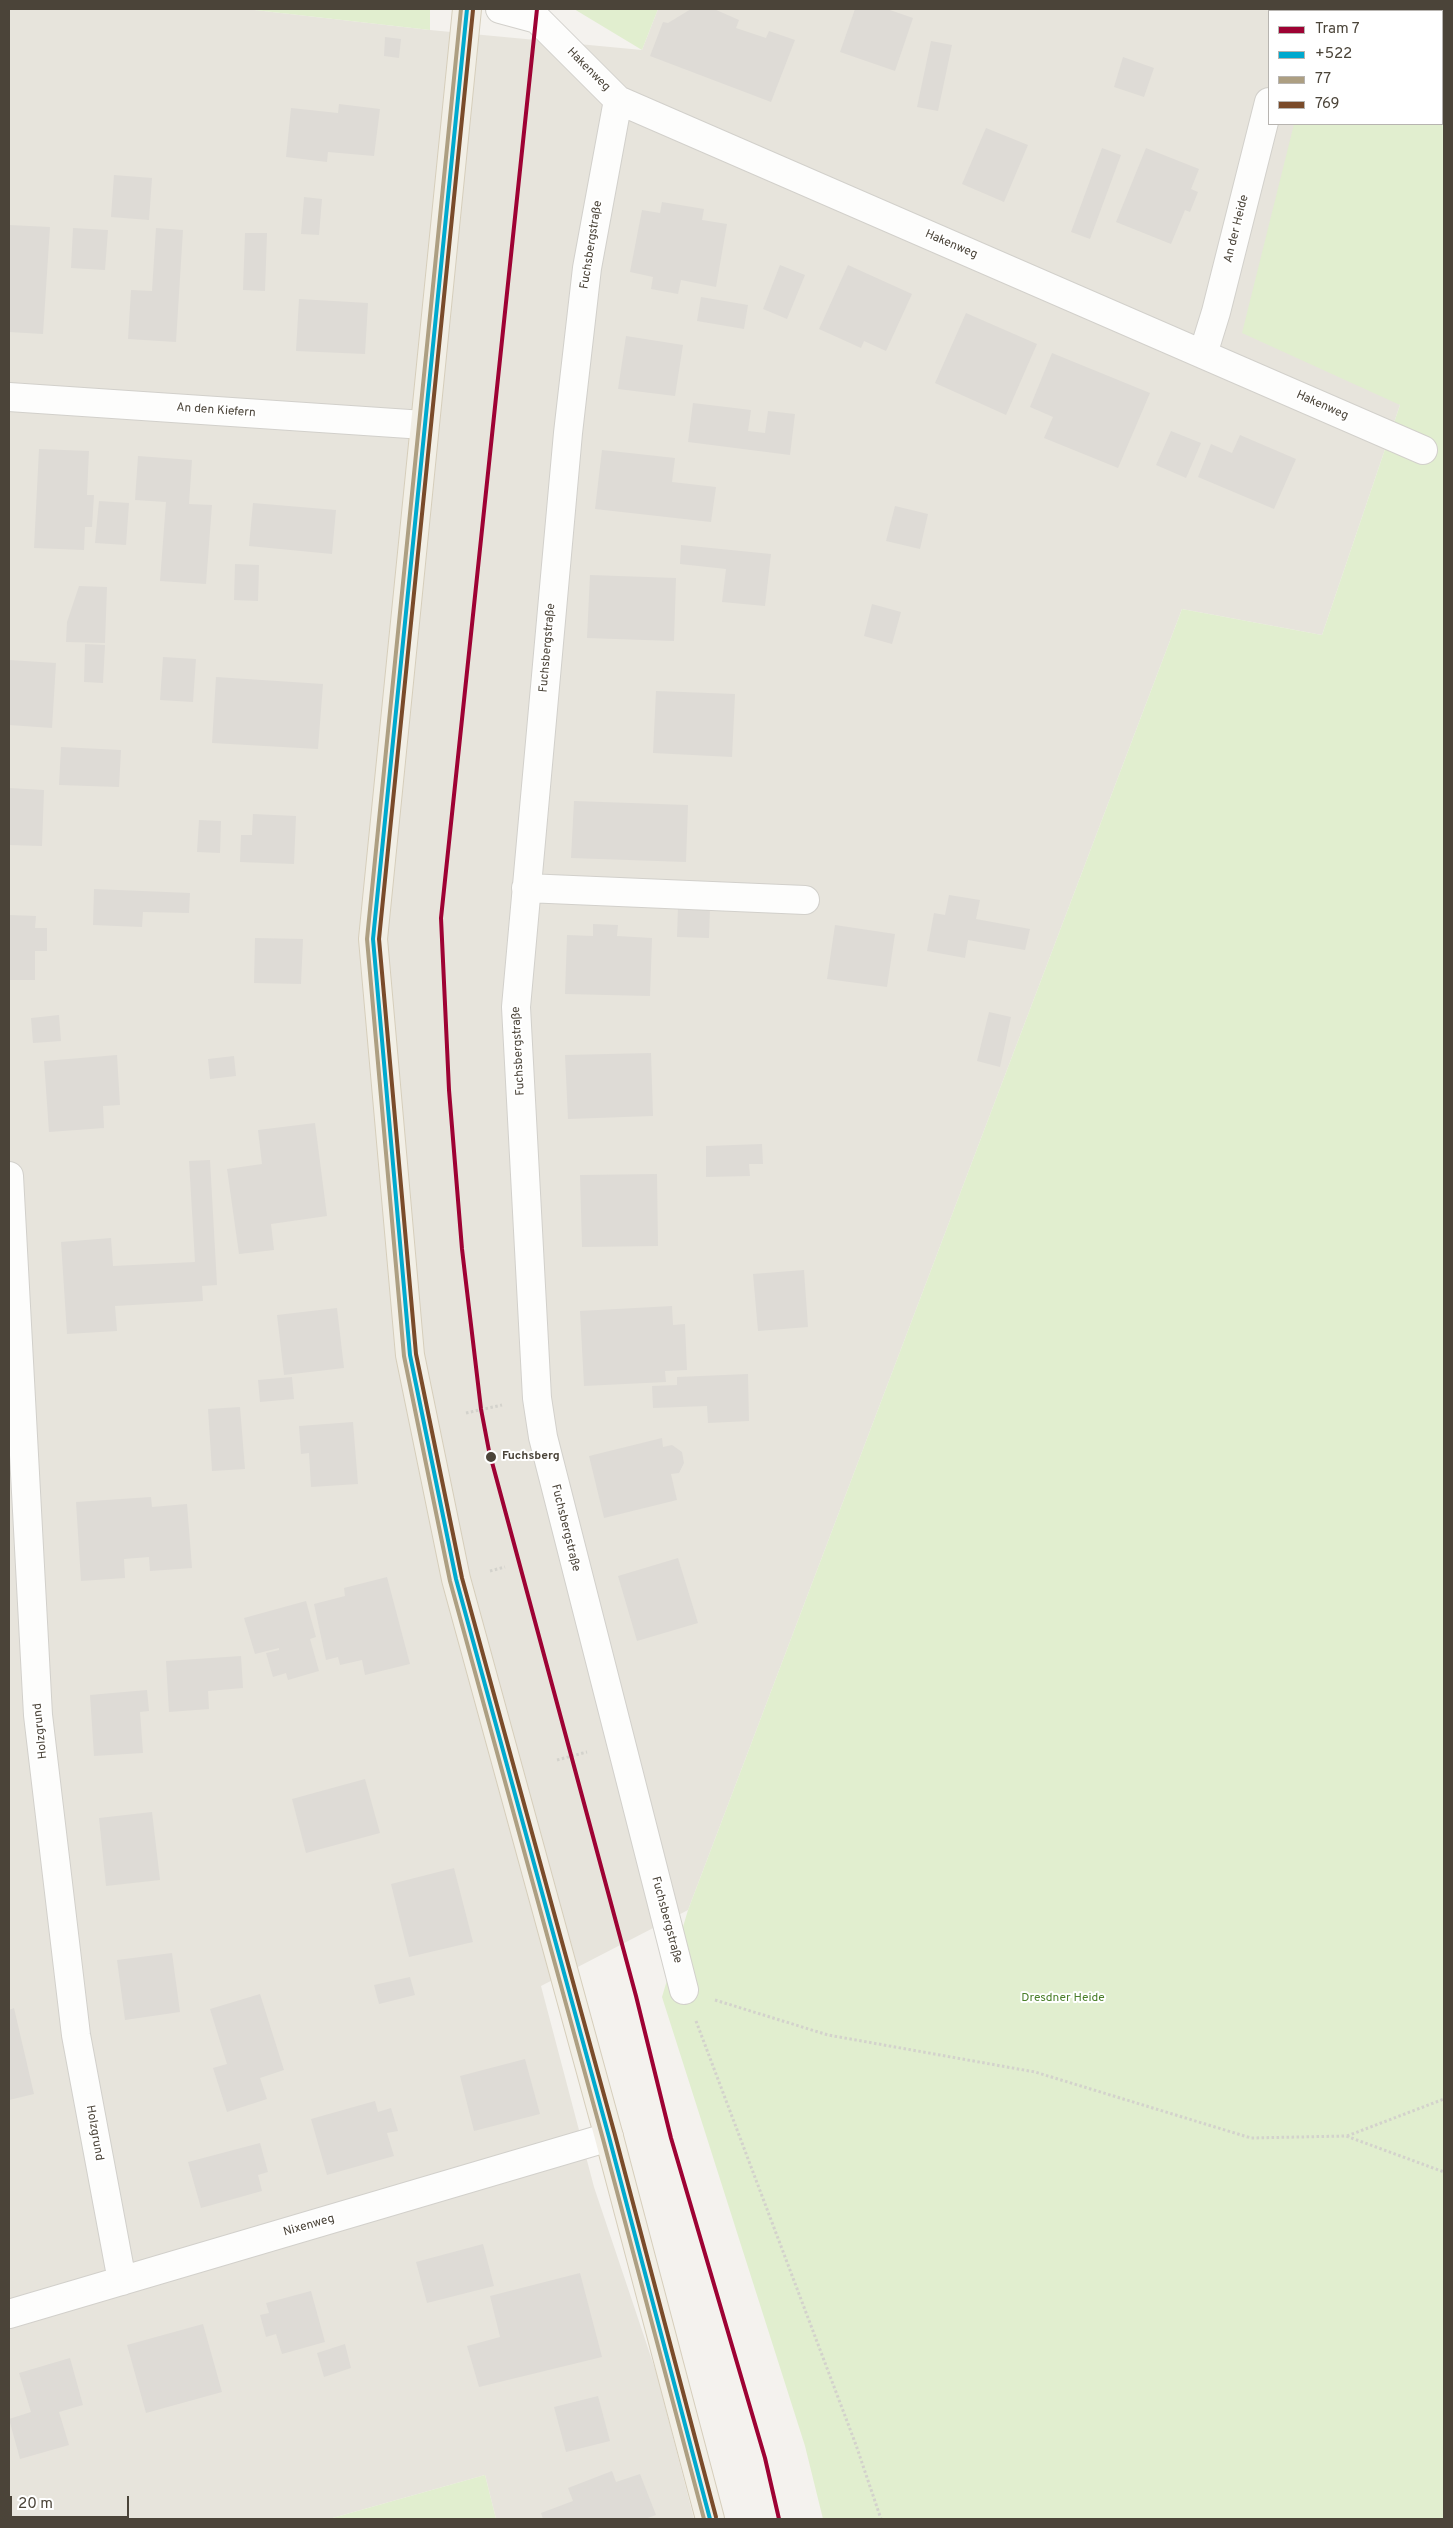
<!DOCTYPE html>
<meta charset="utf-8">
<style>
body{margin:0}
#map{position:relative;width:1453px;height:2528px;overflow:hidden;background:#f4f2ee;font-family:Overpass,sans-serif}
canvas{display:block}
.frame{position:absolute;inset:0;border:10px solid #4b4439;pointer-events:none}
.legend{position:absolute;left:1268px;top:10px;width:175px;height:115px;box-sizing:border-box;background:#fff;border:1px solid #b7b4b0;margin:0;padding:6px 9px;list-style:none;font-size:15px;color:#4b4439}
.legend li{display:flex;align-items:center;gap:10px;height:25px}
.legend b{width:25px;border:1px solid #b7b4b0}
.scale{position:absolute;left:10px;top:2496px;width:119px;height:22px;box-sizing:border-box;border:2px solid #4b4439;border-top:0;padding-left:6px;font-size:15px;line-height:18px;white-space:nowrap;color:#4b4439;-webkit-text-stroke:4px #fff;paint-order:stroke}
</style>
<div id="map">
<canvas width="1453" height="2528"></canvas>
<div class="frame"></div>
<ul class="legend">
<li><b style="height:6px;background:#9e0234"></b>Tram 7</li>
<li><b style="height:6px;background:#00a9ce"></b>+522</li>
<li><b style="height:6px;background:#ad9f82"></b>77</li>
<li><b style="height:6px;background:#7a4b2a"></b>769</li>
</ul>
<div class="scale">20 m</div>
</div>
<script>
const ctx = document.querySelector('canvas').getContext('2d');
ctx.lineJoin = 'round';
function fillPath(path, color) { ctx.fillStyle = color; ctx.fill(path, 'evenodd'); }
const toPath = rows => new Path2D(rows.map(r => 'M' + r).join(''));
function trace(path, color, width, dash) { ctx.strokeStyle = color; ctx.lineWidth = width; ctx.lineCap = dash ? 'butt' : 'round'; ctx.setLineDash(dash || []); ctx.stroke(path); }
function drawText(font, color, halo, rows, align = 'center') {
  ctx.font = font + ' Overpass,sans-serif'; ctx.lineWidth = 4; ctx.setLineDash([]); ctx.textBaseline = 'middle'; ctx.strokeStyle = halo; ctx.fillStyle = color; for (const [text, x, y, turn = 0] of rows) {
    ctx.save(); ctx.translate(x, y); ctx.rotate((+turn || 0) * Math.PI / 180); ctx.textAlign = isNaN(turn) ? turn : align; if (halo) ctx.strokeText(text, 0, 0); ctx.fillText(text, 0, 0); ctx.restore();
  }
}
const residential = toPath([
 [9,9,246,9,430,30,642,50,658,9,1326,9,1325,11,1269,11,1269,124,1296,124,1400,405,1322,635,1182,609,688,1910,541,1986,594,2187,657,2375,694,2519,496,2519,485,2475,329,2519,9,2519]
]);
const green = toPath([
 [246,9,430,9,430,30],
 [574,9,658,9,642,50],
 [1323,9,1444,9,1444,2519,823,2519,805,2446,662,1997,688,1910,1182,609,1322,635,1400,405,1242,333,1294,124,1442,124,1442,11,1323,11],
 [485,2475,496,2519,329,2519]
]);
const building = toPath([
 [691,9,714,9,739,20,736,28,766,38,769,31,795,40,771,102,650,56,663,22,668,23],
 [855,9,887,9,913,18,895,71,840,52],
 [385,37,401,39,399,58,384,56],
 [931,41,952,45,938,111,917,107],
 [1123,57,1154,68,1144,97,1114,87],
 [339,104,380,109,374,156,328,152,327,162,286,157,291,108,338,113],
 [986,128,1028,145,1004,202,962,184],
 [1102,148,1121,155,1090,239,1071,232],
 [1146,148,1199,169,1191,189,1198,192,1190,212,1185,210,1171,244,1116,222],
 [114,175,152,178,149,220,111,217],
 [304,197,322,199,319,235,301,234],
 [662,202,704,209,702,220,727,224,716,287,681,280,678,294,651,289,653,277,630,272,642,210,660,213],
 [9,225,50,227,43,334,9,332],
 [73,228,108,230,105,270,71,268],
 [156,228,183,230,176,342,128,339,131,290,152,291],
 [245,233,267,233,265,291,243,290],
 [780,265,805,275,787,319,763,309],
 [848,265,912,294,886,351,864,341,861,348,819,329],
 [701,297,748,305,744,329,697,321],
 [299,299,368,303,365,354,296,351],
 [966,313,1037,344,1006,415,935,383],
 [626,336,683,345,675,396,618,389],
 [1052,353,1150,393,1118,468,1044,438,1053,417,1030,407],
 [693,403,751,410,748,431,765,433,768,411,795,414,790,455,688,442],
 [1171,431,1201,443,1186,478,1156,465],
 [1240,435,1296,459,1274,509,1198,477,1211,444,1232,453],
 [39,449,89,451,87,495,94,495,92,527,85,527,84,550,34,548],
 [602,450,675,458,672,482,716,487,711,522,595,509],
 [138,456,192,460,189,504,212,505,206,584,160,581,166,502,135,500],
 [99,501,129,503,126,545,95,543],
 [253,503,336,510,332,554,249,546],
 [895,506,928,514,920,549,886,541],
 [681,545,771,554,765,606,722,602,726,569,680,564],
 [235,564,259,565,258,601,234,600],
 [590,575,676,578,674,641,587,638],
 [79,586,107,587,105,643,66,642,67,622],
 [872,604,901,612,892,644,864,636],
 [85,644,105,645,103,683,84,682],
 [163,657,196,659,193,702,160,700],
 [9,660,56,663,52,728,9,725],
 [216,677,323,684,318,749,212,743],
 [656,691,735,694,732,757,653,753],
 [61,747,121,750,119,787,59,785],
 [9,788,44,790,42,846,9,845],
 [574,801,688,805,686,862,571,858],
 [253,814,296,816,294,864,240,862,241,835,252,835],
 [199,820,221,821,220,853,197,852],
 [94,889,190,893,189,913,143,912,142,927,93,925],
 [949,895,980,900,976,919,1030,929,1025,950,968,940,965,958,927,951,934,913,945,915],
 [678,907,710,908,709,938,677,937],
 [9,915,36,916,35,928,47,928,47,951,35,951,35,980,9,980],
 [593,924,618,925,617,936,652,938,650,996,565,994,567,935,593,936],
 [835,925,895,934,887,987,827,979],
 [255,938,303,939,301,984,254,983],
 [989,1012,1011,1017,1000,1067,977,1061],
 [59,1015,61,1041,33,1043,31,1018],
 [651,1053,653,1116,568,1119,565,1055],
 [117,1055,120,1105,103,1106,104,1128,49,1132,44,1061],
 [234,1056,236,1076,210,1079,208,1059],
 [315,1123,327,1216,271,1224,274,1250,239,1254,227,1169,262,1164,258,1130],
 [762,1144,763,1164,749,1164,750,1176,706,1177,706,1146],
 [210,1160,217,1285,202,1286,203,1301,115,1306,117,1331,67,1334,61,1242,111,1238,113,1266,195,1262,189,1161],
 [657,1174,658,1246,582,1247,580,1175],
 [804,1270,808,1327,758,1331,753,1274],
 [672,1306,673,1325,685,1324,687,1370,665,1371,666,1382,584,1386,580,1311],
 [337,1308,344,1368,284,1375,277,1315],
 [748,1374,749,1421,708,1423,707,1406,653,1408,652,1386,677,1385,677,1377],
 [292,1377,294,1399,260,1402,258,1380],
 [240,1407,245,1469,212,1471,208,1409],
 [353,1422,358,1484,311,1487,309,1453,301,1454,299,1426],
 [662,1438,663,1447,672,1445,682,1452,684,1463,679,1473,671,1474,677,1500,604,1518,589,1456],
 [151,1497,152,1507,187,1504,192,1568,150,1571,149,1557,124,1559,125,1578,81,1581,76,1502],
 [678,1558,698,1623,637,1641,618,1576],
 [387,1577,410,1664,365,1675,362,1660,340,1665,338,1657,326,1660,314,1604,345,1596,344,1588],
 [306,1601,316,1637,310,1639,319,1671,288,1680,286,1673,273,1677,266,1653,279,1650,279,1648,255,1654,244,1618],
 [241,1656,243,1688,208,1691,209,1709,169,1712,166,1661],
 [147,1690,149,1711,140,1712,143,1753,94,1756,90,1695],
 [365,1779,380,1833,306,1853,292,1799],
 [152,1812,160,1880,106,1886,99,1818],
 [454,1868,473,1942,409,1957,391,1884],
 [172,1953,180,2012,125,2020,117,1960],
 [410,1977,415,1995,379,2004,374,1985],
 [260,1994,284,2070,260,2078,267,2099,227,2112,213,2068,227,2064,210,2009],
 [14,2008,34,2094,9,2100,9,2010],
 [525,2059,540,2114,474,2131,460,2076],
 [375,2101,378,2112,391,2108,398,2131,387,2133,394,2156,327,2175,311,2119],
 [260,2143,268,2172,258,2175,262,2191,201,2208,188,2162],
 [483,2244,494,2286,427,2303,416,2262],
 [580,2273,602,2357,479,2387,467,2346,500,2337,490,2296],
 [311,2291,325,2342,282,2354,276,2334,266,2337,260,2315,269,2313,266,2303],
 [203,2324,222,2392,146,2413,127,2345],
 [345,2344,351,2368,324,2377,317,2353],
 [70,2358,83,2405,59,2412,69,2445,20,2459,9,2419,31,2412,19,2373],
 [598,2396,610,2441,566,2452,554,2407],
 [612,2471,616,2482,640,2474,656,2515,645,2519,543,2519,541,2513,573,2501,568,2488]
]);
const path = toPath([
 [466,1413,502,1405],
 [490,1571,505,1567],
 [557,1760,587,1752],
 [715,2000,828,2035,1035,2072,1251,2138,1346,2136,1444,2172],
 [696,2021,856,2445,881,2519],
 [1347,2136,1444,2099]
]);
const minor = toPath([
 [500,9,537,19,618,100,1423,450],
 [1292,11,1293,9],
 [618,100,587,268,568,433,516,1007,537,1398,543,1437,684,1990],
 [1203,354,1216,312,1269,102],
 [9,397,424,425],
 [526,888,805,900],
 [9,1176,38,1715,76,2035,122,2281],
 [9,2314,609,2137]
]);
const major = toPath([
 [467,9,373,939,410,1355,456,1579,609,2137,710,2519]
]);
const bus1 = toPath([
 [467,9,373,939,410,1355,456,1579,609,2137,710,2519]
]);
const bus2 = toPath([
 [461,9,367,939,404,1356,450,1581,603,2139,704,2519]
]);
const bus3 = toPath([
 [473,10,379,939,416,1354,462,1578,615,2135,716,2517]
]);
const tram1 = toPath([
 [537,9,441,918,449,1090,462,1249,481,1409,489,1451,636,1996,671,2138,765,2458,779,2519]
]);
const markers = [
 [491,1457,6,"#4b4439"]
];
const streetNames = [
 ["Hakenweg",588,70,45],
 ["An der Heide",1237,229,-76],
 ["Fuchsbergstraße",592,245,-81],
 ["Hakenweg",951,245,23],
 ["Hakenweg",1322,406,24],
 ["An den Kiefern",216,411,4],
 ["Fuchsbergstraße",548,648,-85],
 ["Fuchsbergstraße",519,1051,-93],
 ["Fuchsbergstraße",565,1528,76],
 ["Holzgrund",41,1731,-96],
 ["Fuchsbergstraße",666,1920,75],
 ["Holzgrund",94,2133,80],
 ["Nixenweg",309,2226,-16]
];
const stopNames = [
 ["Fuchsberg",502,1457]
];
const parkNames = [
 ["Dresdner Heide",1063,1999]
];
fillPath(residential, '#e7e4dc');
fillPath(green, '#e1eecf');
fillPath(building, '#dedbd6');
trace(minor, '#d2d0cb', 30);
trace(major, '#d6cebb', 30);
trace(path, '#d3d2cc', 3, [2.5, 2.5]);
trace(minor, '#fdfdfc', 28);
trace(major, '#f2efe6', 28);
trace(bus1, '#00a9ce', 4);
trace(bus2, '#ad9f82', 4);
trace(bus3, '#7a4b2a', 4);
trace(tram1, '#9e0234', 4);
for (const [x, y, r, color] of markers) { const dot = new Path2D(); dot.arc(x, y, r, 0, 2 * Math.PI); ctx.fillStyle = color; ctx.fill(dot); trace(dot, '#fff', 2); }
drawText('12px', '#4b4439', '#fff', streetNames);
drawText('bold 12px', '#4b4439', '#fff', stopNames, 'left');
drawText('12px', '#4a7f2a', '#fff', parkNames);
</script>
